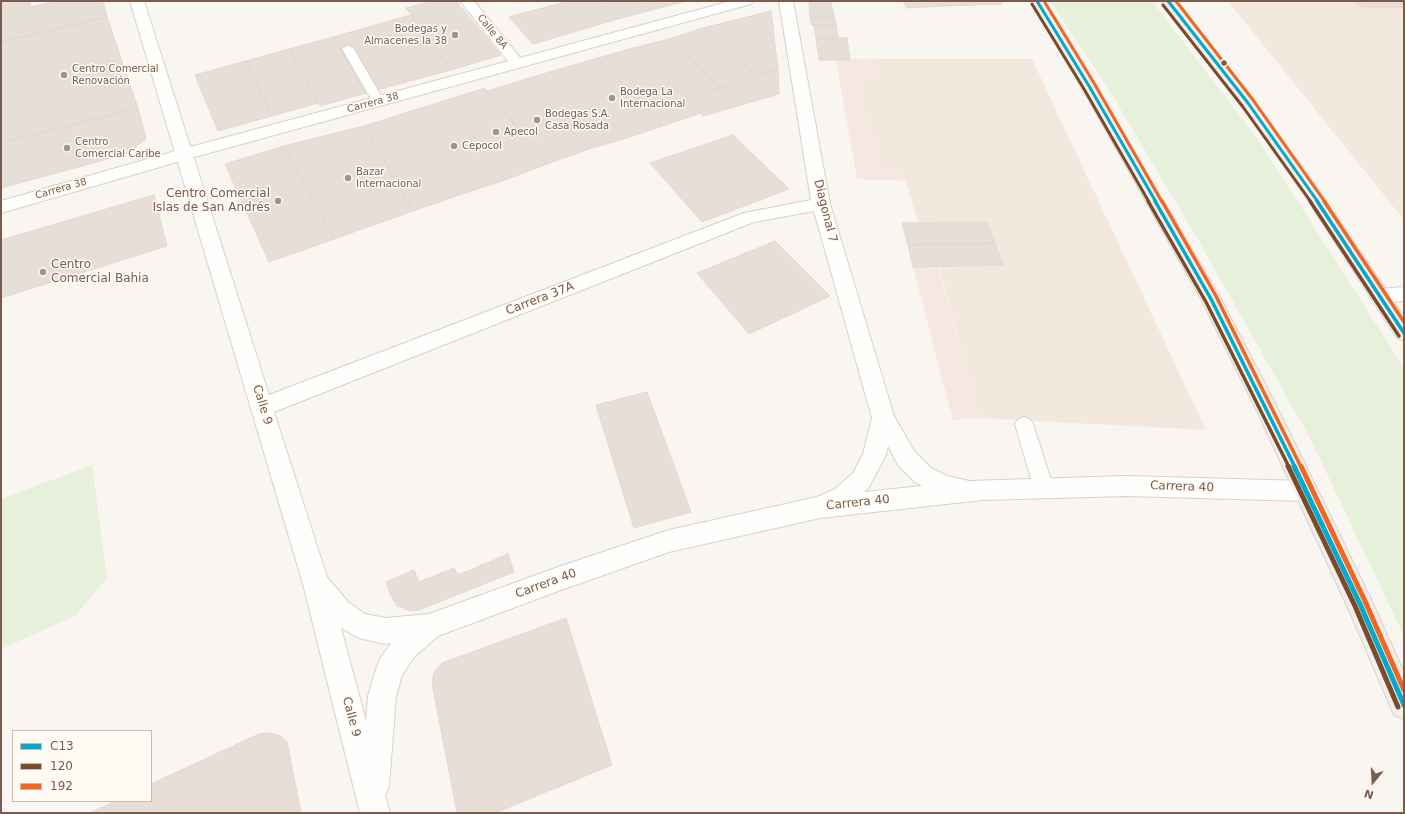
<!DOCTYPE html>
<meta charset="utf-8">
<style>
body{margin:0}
#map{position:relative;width:1405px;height:814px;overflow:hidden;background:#f9f5f0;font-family:"DejaVu Sans",sans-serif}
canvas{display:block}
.frame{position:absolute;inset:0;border:2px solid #7a5c4d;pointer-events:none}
.legend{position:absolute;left:12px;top:730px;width:140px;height:72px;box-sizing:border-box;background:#fffaf3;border:1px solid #cabbb1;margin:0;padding:5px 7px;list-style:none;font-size:12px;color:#7a5c4d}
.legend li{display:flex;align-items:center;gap:8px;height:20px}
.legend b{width:20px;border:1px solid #cabbb1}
.north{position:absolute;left:1353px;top:762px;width:40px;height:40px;-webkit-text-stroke:3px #fffaf3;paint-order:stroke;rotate:198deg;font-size:11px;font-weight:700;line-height:16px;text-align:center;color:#7a5c4d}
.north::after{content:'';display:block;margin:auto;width:14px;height:18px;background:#7a5c4d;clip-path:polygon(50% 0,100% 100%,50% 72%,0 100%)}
</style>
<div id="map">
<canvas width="1405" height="814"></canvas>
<div class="frame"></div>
<ul class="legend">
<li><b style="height:5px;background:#00a9ce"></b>C13</li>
<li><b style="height:5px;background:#7a4b2a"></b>120</li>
<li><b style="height:5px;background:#f26522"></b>192</li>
</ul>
<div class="north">N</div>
</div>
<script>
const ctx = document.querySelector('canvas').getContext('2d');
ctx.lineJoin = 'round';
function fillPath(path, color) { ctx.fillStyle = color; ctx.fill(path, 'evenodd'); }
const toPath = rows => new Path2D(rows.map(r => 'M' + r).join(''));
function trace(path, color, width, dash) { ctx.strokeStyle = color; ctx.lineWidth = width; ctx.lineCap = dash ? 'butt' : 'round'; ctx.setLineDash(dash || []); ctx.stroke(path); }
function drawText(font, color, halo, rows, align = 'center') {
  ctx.font = font + ' "DejaVu Sans",sans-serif'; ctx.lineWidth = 3; ctx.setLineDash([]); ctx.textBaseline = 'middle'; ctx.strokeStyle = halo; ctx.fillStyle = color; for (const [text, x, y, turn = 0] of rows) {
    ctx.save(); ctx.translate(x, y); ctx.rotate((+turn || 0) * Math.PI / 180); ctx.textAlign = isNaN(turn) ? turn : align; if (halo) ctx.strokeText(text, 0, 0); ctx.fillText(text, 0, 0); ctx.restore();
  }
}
const residential = toPath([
 [1228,1,1404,1,1404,220],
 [874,59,1032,59,1206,430,979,418,939,266,1003,265,987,222,918,223,902,168,880,168,855,76,876,76]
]);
const commercial = toPath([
 [874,59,876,76,856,77,880,168,902,168,906,181,857,179,836,60],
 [938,266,979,418,953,420,913,267]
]);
const green = toPath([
 [1050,1,1152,1,1259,141,1404,368,1404,636,1310,438,1192,229,1111,93],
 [92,465,107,578,75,616,1,649,1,499]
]);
const building = toPath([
 [1,1,30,1,31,7,56,1,103,1,107,17,1,42,1,1],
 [432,1,456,1,501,55,451,70,406,8,432,1],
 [569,1,599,1,618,19,533,44,509,17,569,1],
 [599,1,641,1,651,10,618,19,599,1],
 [641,1,682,1,683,2,651,10,641,1],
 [809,1,830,1,834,16,810,17,809,1],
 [903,1,941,1,944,6,907,8,903,1],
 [941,1,1001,1,1002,4,944,6,941,1],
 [1355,1,1404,1,1404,7,1362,7,1355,1],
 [771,11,778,69,755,75,703,28,771,11],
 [411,15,451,70,366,93,333,37,411,15],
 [834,16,836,25,812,25,810,17,834,16],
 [107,17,138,108,1,143,1,42,107,17],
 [814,25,836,25,838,38,816,38,814,25],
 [703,28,755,75,720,87,669,39,703,28],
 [333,37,366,93,320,106,289,49,333,37],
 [816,38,847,38,850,60,819,60,816,38],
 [669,39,720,87,687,98,633,48,669,39],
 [633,48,687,98,701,113,663,126,598,58,633,48],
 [289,49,318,103,272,116,246,61,289,49],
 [598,58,663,126,627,138,560,69,598,58],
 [246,61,272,116,218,131,195,75,246,61],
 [560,69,627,138,589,149,526,79,560,69],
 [778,69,779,94,703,116,687,98,778,69],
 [526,79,589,149,547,164,487,91,526,79],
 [485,88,487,91,547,164,505,180,447,100,485,88],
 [447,100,505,180,459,195,405,113,447,100],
 [138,108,146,139,126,154,1,188,1,143,138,108],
 [405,113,459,195,413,211,364,126,405,113],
 [364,126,413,211,334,239,284,146,364,126],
 [733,135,789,189,702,222,650,163,733,135],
 [284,146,334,239,269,262,225,164,284,146],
 [154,195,167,246,1,298,1,240,154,195],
 [987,222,995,243,908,245,902,223,987,222],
 [775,241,830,296,749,334,697,273,775,241],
 [995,243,1003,265,913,267,908,245,995,243],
 [647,392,691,512,634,528,596,405,647,392],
 [508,554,514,572,419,610,411,611,397,606,391,596,386,582,414,570,419,582,454,568,458,575,508,554],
 [566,618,612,765,495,813,457,813,432,683,434,672,442,663,566,618],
 [270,733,280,736,287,742,301,813,90,813,115,801,151,801,151,784,259,734,270,733]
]);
const service = toPath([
 [348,45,354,49,384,101,383,104,378,105,372,101,342,49,348,45],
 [1024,417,1030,419,1033,424,1054,489,1051,495,1044,497,1037,495,1034,489,1015,424,1018,419,1024,417]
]);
const minor = toPath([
 [130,1,144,1,269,395,744,213,811,200,779,1,793,1,830,204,894,416,914,451,931,468,947,476,969,481,1127,476,1306,481,1314,484,1318,491,1314,498,1306,501,1127,496,982,500,820,518,669,552,561,590,438,636,415,656,402,675,396,696,389,786,385,795,390,813,360,813,303,584,130,1],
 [814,211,872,418,863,454,853,473,835,489,817,497,669,530,561,566,429,614,385,618,365,614,348,602,327,577,274,412,754,222,814,211],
 [888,446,898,465,915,482,922,486,864,492,869,487,886,455,888,446],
 [341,628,359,638,385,644,391,643,380,659,376,669,368,696,366,721,341,628],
 [460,1,474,1,522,60,524,63,522,66,512,66,460,1],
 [1404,287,1404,301,1380,303,1373,301,1370,296,1373,291,1380,289,1404,287]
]);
const tertiary = toPath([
 [731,1,753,1,751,4,191,158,1,213,1,201,179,150,731,1]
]);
const primary = toPath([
 [1030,1,1044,1,1055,17,1221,299,1280,413,1369,595,1404,673,1404,719,1394,715,1349,610,1258,413,1201,299,1081,86,1030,1],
 [1161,1,1175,1,1254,100,1317,188,1404,317,1404,341,1397,338,1305,196,1242,106,1161,1]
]);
const bus1Far2 = toPath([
 [1037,1,1089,86,1156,202],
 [1168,1,1248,103,1318,202]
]);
const bus1Far1 = toPath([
 [1155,201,1211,299,1295,467],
 [1317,201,1404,333]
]);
const bus1 = toPath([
 [1294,466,1360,604,1404,705]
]);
const bus2Far2 = toPath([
 [1032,4,1084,89,1149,202],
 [1163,5,1243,107,1311,202]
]);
const bus2Far1 = toPath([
 [1148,201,1206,302,1289,467],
 [1310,201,1399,336]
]);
const bus2 = toPath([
 [1288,466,1355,606,1398,707]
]);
const bus3Far2 = toPath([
 [1044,1,1094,83,1162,202],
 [1176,1,1253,100,1325,202]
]);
const bus3Far1 = toPath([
 [1162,201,1216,296,1301,467],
 [1324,201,1404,322]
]);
const bus3 = toPath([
 [1301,466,1365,601,1404,690]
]);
const markers = [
 [455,35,4,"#a69286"],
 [1224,63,3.5,"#7a5c4d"],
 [64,75,4,"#a69286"],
 [612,98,4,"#a69286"],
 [537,120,4,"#a69286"],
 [496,132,4,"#a69286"],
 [454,146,4,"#a69286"],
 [67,148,4,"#a69286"],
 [348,178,4,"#a69286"],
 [278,201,4,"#a69286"],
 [43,272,4,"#a69286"]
];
const farPoinames = [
 ["Bodegas y",447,29,"right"],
 ["Almacenes la 38",447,41,"right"],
 ["Centro Comercial",72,69],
 ["Renovación",72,81],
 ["Bodega La",620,92],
 ["Internacional",620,104],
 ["Bodegas S.A.",545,114],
 ["Casa Rosada",545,126],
 ["Apecol",504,132],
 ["Centro",75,142],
 ["Comercial Caribe",75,154],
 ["Cepocol",462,146],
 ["Bazar",356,172],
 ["Internacional",356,184]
];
const farStreetnames = [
 ["Calle 8A",492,32,51],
 ["Carrera 38",373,103,-15],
 ["Carrera 38",61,189,-16]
];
const poiNames = [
 ["Centro Comercial",270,194],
 ["Islas de San Andrés",270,208],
 ["Centro",51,265,"left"],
 ["Comercial Bahia",51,279,"left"]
];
const streetNames = [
 ["Diagonal 7",825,211,76],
 ["Carrera 37A",540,299,-21],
 ["Calle 9",262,405,73],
 ["Carrera 40",1182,487,2],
 ["Carrera 40",858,503,-6],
 ["Carrera 40",546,584,-20],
 ["Calle 9",351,717,75]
];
fillPath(residential, '#f2e8de');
fillPath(commercial, '#f6e8e1');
fillPath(green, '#e7f0db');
fillPath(building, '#e6ded7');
trace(building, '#e2d8d2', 1);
trace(service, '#d7d1cb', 2);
trace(minor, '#d7d1cb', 2);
trace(tertiary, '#d7d1cb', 2);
trace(primary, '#dad1cc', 2);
fillPath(service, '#fefefd');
fillPath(minor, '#fefefd');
fillPath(tertiary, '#fefefd');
fillPath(primary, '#f3eee8');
trace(bus1Far2, '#00a9ce', 3);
trace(bus1Far1, '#00a9ce', 3.5);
trace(bus1, '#00a9ce', 5);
trace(bus2Far2, '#7a4b2a', 3);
trace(bus2Far1, '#7a4b2a', 3.5);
trace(bus2, '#7a4b2a', 5);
trace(bus3Far2, '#f26522', 3);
trace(bus3Far1, '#f26522', 3.5);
trace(bus3, '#f26522', 5);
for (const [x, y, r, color] of markers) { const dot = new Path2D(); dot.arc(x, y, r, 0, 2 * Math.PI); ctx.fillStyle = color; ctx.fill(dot); trace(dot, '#fffaf3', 1.5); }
drawText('10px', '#7a5c4d', '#fffaf3', farPoinames, 'left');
drawText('10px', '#7a5c4d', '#fffaf3', farStreetnames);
drawText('12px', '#7a5c4d', '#fffaf3', poiNames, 'right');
drawText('12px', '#7a5c4d', '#fffaf3', streetNames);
</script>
